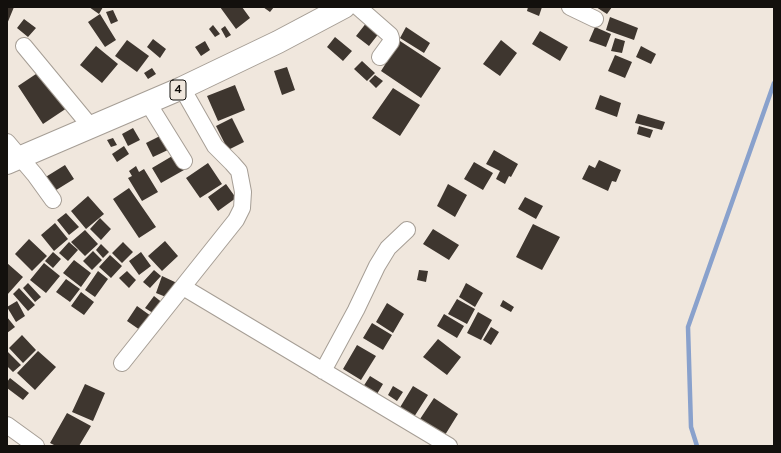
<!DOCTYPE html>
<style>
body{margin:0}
#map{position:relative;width:781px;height:453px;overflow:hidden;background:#f0e7dd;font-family:Karla,sans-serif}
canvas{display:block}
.frame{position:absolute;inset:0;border:8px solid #13100d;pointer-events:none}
</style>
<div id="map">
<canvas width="781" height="453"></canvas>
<div class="frame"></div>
</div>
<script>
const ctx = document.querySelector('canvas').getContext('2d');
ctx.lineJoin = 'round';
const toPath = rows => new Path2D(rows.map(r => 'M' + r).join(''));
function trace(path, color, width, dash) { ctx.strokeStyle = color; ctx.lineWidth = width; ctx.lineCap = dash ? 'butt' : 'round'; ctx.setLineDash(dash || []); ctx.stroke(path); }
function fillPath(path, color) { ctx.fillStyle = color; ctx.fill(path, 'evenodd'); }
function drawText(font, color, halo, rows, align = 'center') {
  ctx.font = font + ' Karla,sans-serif'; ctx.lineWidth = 4; ctx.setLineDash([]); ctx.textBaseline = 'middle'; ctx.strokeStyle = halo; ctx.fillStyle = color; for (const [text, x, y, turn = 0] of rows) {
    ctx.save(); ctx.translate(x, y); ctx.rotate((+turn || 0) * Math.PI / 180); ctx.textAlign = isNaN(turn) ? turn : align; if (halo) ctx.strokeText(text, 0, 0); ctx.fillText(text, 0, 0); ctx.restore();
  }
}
const stream = toPath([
 [697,446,691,427,688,327,774,83]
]);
const building = toPath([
 [7,7,14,7,7,24],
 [89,7,103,7,99,14],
 [220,7,242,7,250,18,236,29],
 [263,7,274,7,270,12],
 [528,7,542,7,539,16,527,11],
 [596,7,612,7,607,14],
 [113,10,118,21,111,24,106,12],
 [100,14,116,40,105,47,88,22],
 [610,17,638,28,634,40,606,30],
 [24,19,36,28,28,37,17,28],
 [367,22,380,32,369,46,356,36],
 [213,25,220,34,215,37,209,29],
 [225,26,231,35,226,38,221,29],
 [406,27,430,43,424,53,400,38],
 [595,27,611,34,606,47,589,41],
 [540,31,568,47,560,61,532,44],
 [335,37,352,51,343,61,327,47],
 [615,38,625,41,622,53,611,51],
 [153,39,166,49,160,58,147,47],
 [127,40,149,56,137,72,115,56],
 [501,40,517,53,500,76,483,64],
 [205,41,210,50,201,56,195,47],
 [400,41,441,68,421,98,381,71],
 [96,46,118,64,102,83,80,65],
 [641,46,656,54,651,64,636,57],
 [615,55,632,62,625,78,608,71],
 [362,61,375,73,367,81,354,69],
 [287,67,295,90,282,95,274,71],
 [152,68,156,74,148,79,144,73],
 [42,70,67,108,43,124,18,86],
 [375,75,383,81,376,88,369,81],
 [235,85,245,110,218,121,207,96],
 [393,88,420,105,400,136,372,118],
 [600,95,621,103,617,117,595,109],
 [638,114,665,122,662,130,635,123],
 [232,118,244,142,228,150,216,126],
 [639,126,653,130,650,138,637,134],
 [133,128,140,140,128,146,122,134],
 [162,135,170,149,153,157,146,143],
 [113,138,117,145,111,147,107,140],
 [124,146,129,154,117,162,112,154],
 [494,150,518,164,511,177,509,176,505,184,496,179,500,171,486,164],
 [174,155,184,170,161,183,152,168],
 [599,160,621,170,616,182,612,181,608,191,582,179,589,165,595,168],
 [474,162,493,173,483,190,464,179],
 [208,163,222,184,200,198,186,178],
 [65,165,74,179,53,192,44,178],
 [136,166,139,172,144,169,158,192,142,201,128,178,132,176,129,171],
 [226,184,236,198,218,211,208,197],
 [448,184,467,195,455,217,437,206],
 [129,188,156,227,139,238,113,199],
 [88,196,104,214,86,229,71,211],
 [525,197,543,206,536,219,518,209],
 [66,213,79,227,69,235,57,220],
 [100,218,111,229,101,240,90,229],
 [55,223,68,239,54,251,41,235],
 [533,224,560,237,542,270,516,257],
 [433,229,459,245,449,260,423,244],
 [85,230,98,244,85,256,71,242],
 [29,239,47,256,32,271,15,254],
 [165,241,178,256,162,271,148,256],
 [69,242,78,250,68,261,59,253],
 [123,242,133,252,122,263,112,253],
 [101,244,109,252,103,258,96,250],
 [93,251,102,260,92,270,83,261],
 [53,252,61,259,53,268,45,261],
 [141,252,151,266,139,275,129,261],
 [110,255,122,266,111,278,99,267],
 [74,260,91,273,81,287,63,273],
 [7,263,23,277,7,295],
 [44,263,60,276,46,293,30,280],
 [154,270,161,276,150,288,143,282],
 [419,270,428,271,426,282,417,280],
 [98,271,108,279,95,297,85,290],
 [127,271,136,280,129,288,119,278],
 [162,276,177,283,171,299,156,293],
 [66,279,80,289,70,302,56,292],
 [28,283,41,297,35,302,23,288],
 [466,283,483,293,475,307,459,297],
 [19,288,35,305,28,311,13,294],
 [81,292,94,302,84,315,71,306],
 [154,296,164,304,156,315,145,308],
 [457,299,475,309,467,324,448,314],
 [503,300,514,307,511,312,500,306],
 [17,301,25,316,16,322,7,307],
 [387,303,404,314,393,333,376,322],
 [137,306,151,316,140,330,127,321],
 [478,312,492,320,481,340,467,333],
 [444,314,464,326,457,338,437,326],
 [7,317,15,327,7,333],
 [372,323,392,335,383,350,363,338],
 [491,327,499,332,491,345,483,340],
 [22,335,36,350,23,363,9,348],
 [438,339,461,357,447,375,423,357],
 [357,345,376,356,361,380,343,369],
 [7,351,21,365,13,372,7,366],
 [38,351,56,367,35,390,17,373],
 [370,376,383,384,374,399,361,390],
 [10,378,29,393,23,400,7,388,7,382],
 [85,384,105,393,93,421,72,412],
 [393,386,403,392,397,401,388,395],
 [413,386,428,395,414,417,399,409],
 [434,398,458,414,445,435,420,419],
 [67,413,91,426,79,446,56,446,50,443]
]);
const minor = toPath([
 [358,7,390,35,391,38,391,42,380,57],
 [570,7,595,19],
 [24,46,91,127],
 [148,103,184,161],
 [7,142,35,175,53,200],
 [183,287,449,446],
 [122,363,236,220,242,208,243,192,239,171,232,163,215,146,182,88],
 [323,371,356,310,377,266,388,248,407,230],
 [7,425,36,446]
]);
const highway = toPath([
 [7,163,182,88,278,42,344,7]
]);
const shields = [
 [178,90,16]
];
const shieldNames = [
 ["4",178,90]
];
trace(stream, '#89a1cc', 4.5);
fillPath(building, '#3e362f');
trace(minor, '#a69e95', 18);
trace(highway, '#a69e95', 24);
trace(minor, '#fff', 16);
trace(highway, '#fff', 22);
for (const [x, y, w] of shields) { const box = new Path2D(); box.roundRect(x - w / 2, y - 10, w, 20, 3); ctx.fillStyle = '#f0e7dd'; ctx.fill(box); trace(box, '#13100d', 1); }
drawText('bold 12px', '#13100d', null, shieldNames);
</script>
